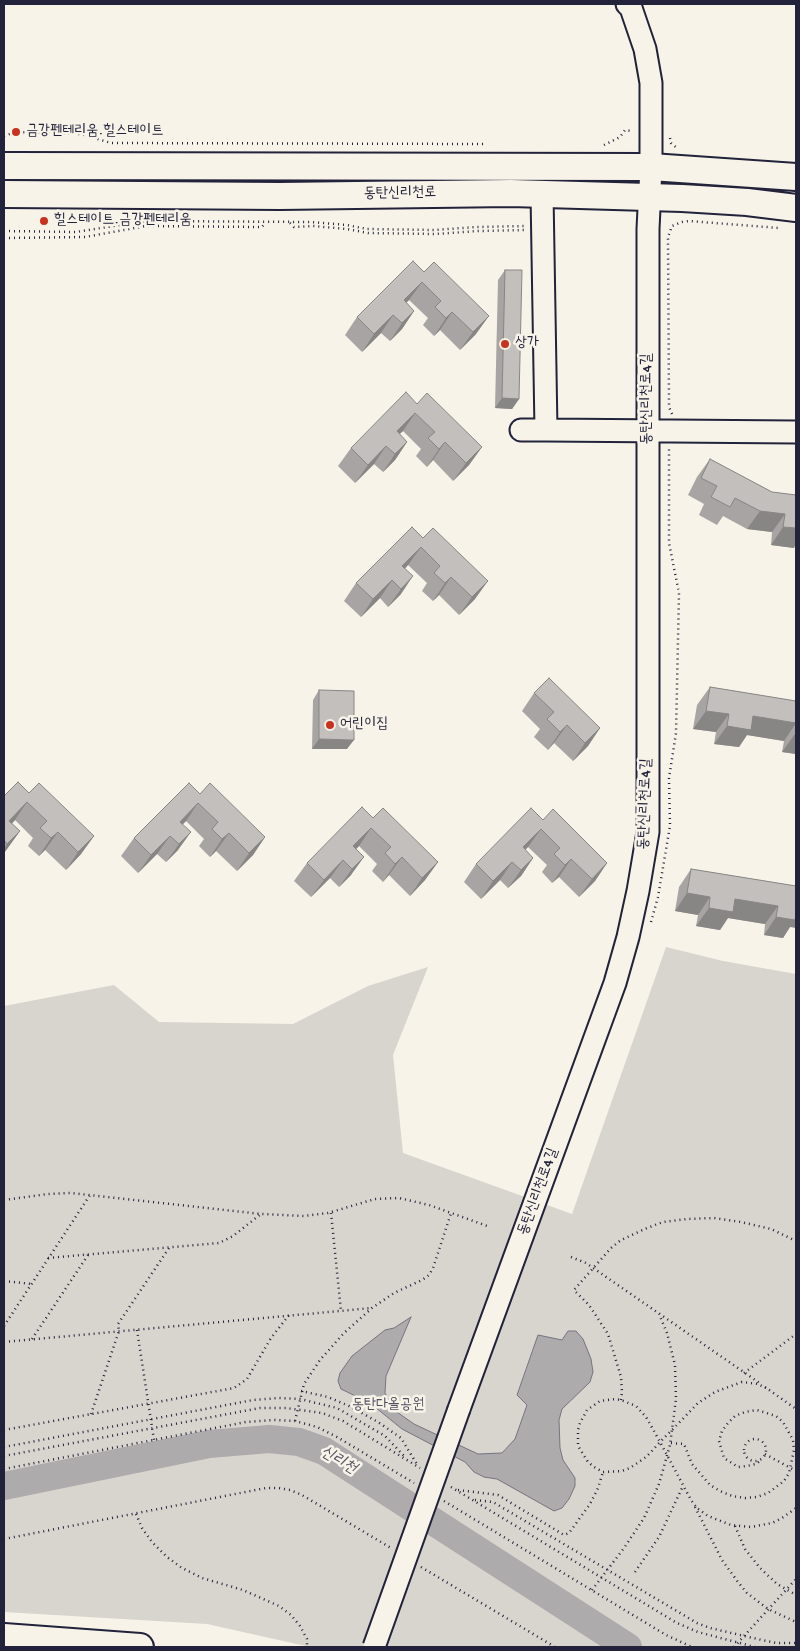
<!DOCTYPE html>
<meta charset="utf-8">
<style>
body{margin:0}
#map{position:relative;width:800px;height:1651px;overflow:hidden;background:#f7f3e8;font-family:"Gochi Hand",sans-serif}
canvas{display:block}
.frame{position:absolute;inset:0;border:5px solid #22223b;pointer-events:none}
</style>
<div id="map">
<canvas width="800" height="1651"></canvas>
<div class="frame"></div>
</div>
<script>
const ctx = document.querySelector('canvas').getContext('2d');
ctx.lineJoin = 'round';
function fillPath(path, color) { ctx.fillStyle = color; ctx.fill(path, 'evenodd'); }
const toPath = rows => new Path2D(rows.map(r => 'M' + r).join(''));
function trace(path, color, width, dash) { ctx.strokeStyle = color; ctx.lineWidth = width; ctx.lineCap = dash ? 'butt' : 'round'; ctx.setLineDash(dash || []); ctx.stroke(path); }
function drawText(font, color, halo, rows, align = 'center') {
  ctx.font = font + ' "Gochi Hand","Poor Story",sans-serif'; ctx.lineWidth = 5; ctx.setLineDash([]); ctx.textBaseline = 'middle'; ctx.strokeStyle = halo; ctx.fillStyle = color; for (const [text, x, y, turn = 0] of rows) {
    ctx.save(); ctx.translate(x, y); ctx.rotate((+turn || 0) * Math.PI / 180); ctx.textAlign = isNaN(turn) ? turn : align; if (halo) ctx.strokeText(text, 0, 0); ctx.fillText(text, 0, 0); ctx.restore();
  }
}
const green = toPath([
 [666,947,723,961,796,974,796,1647,310,1647,207,1624,4,1612,4,1006,114,985,159,1022,293,1024,368,986,428,967,393,1055,403,1153,572,1214]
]);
const water = toPath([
 [411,1317,386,1376,385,1393,394,1410,414,1424,478,1454,502,1453,515,1439,527,1405,517,1395,538,1335,562,1340,568,1331,576,1331,583,1339,591,1359,593,1372,590,1382,562,1409,559,1420,560,1448,563,1460,575,1478,575,1486,569,1499,562,1508,554,1511,497,1479,484,1477,474,1472,465,1462,402,1429,370,1403,341,1389,338,1381,340,1373,352,1356,385,1330,394,1328,411,1317]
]);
const river = toPath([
 [4,1486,209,1444,269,1439,299,1442,324,1451,628,1647]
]);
const path = toPath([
 [4,136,16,132,81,134,111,143,483,144],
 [670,138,671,143,677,148],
 [604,145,620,137,625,130,632,131],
 [290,223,294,227,313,226,347,229,368,233,436,234,478,231,526,230],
 [4,231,76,232,145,221,311,222,347,225,367,229,434,230,477,227,525,226],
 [4,238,85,237,146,226,262,227,265,223],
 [672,414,669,407,668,237,672,226,682,222,689,221,779,228],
 [651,922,658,897,670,826,669,778,676,733,679,593,669,543,669,448],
 [4,1200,48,1194,71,1193,261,1214,304,1216,328,1213,375,1199,399,1198,429,1205,490,1227],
 [331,1213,341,1311],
 [571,1257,586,1263,761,1384],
 [48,1258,219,1243,233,1236,261,1214],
 [4,1281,32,1284],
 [4,1326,90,1195],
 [137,1330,154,1440],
 [32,1339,88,1255],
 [4,1342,372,1308],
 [744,1373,796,1334],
 [765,1387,796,1409],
 [766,1388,758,1384,742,1382,715,1392,698,1403,673,1429,660,1442,651,1452,646,1457,630,1468,622,1471,603,1472,594,1467,588,1462,578,1446,578,1430,580,1423,587,1410,600,1401,615,1399,621,1400,636,1406,646,1417,654,1431,660,1442,683,1485,691,1500,697,1508,708,1516,731,1525,751,1527,772,1523,782,1518,796,1508],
 [301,1391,328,1397,349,1406,378,1422,401,1438,418,1466],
 [621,1400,622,1392,621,1377,608,1334,589,1305,574,1290,611,1248,621,1240,647,1228,663,1222,687,1219,714,1218,741,1222,771,1229,796,1241],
 [91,1414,119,1331,118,1324,169,1248],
 [295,1421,304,1384,320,1360,344,1333,372,1308,394,1293,422,1280,429,1275,433,1268,451,1213],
 [4,1430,234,1388,247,1379,271,1338,289,1315],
 '744 1450a11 11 0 1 1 22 0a11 11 0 1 1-22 0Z',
 [671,1443,684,1444,692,1464,710,1485,720,1491,732,1496,745,1498,757,1497,768,1493,784,1481,789,1473,794,1450,793,1440,783,1422,776,1416,757,1410,745,1412,735,1416,728,1423,722,1431,719,1441,724,1458,738,1467,747,1466,756,1464,761,1460],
 [4,1447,253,1400,279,1398,300,1399,337,1408,385,1436,405,1457],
 [4,1456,260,1408,286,1408,322,1413,343,1421,420,1468],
 [4,1469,246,1422,274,1420,295,1421,317,1427,337,1437,414,1483],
 [451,1487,677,1623,698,1632,755,1647],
 [458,1490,498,1495,564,1535,569,1533,590,1504,598,1488,603,1472],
 [475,1500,493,1502,697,1623,710,1628,753,1638,776,1643,796,1643],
 [444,1501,666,1635,692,1647],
 [695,1507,722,1560,738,1582,747,1593,768,1609,796,1622],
 [136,1514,142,1528,152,1542,167,1557,182,1568,202,1578,243,1590,279,1606,291,1615,300,1626,307,1639,307,1647],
 [735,1526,745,1549,760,1568,777,1584,796,1595],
 [4,1539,266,1488,279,1488,290,1490,302,1495,391,1548],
 [421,1567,555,1647],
 [635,1572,659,1537,683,1486],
 [592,1590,624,1548,644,1518,659,1484,670,1445,676,1399,675,1365,667,1333,659,1314],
 [734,1647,796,1579]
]);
const minor = toPath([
 [542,194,546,430,796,432],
 [521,430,546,430],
 [459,1409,615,983,628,937,638,891,648,832,648,229,651,167,651,83,645,49,631,8,627,4]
]);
const major = toPath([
 [4,166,651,167,796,177],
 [4,194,280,196,511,193,682,198,747,202,796,208],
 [4,1637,140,1647]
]);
const pathBridge = toPath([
 [765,1454,796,1471]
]);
const minorBridge = toPath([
 [374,1647,459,1409]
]);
const wall = toPath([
 [413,261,476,334,460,350,440,330,434,336,423,325,428,318,409,300,406,303,414,311,402,329,390,341,381,333,362,352,345,335,357,317],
 [505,270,519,399,512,409,495,408,498,280],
 [417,404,482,447,469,465,453,481,433,460,427,467,416,456,421,449,403,431,399,434,407,442,395,460,383,472,374,464,355,483,338,466,351,448],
 [710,459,772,492,796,495,794,548,771,545,772,532,747,529,723,516,717,525,699,515,704,504,688,495,697,477],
 [412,527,475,599,459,615,439,595,433,601,422,591,427,583,408,565,405,569,401,594,388,607,380,598,361,617,344,601,356,583],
 [710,687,796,701,796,754,782,752,784,741,747,735,739,747,714,744,716,732,693,729,697,705],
 [319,690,347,749,312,749,313,700],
 [534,693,600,728,588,746,573,761,554,743,548,750,534,737,540,729,522,711],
 [29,793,94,836,81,854,66,870,45,850,39,856,28,846,33,838,15,820,12,824,20,831,7,849,4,853,4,796],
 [200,794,265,837,253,855,237,871,216,851,210,857,199,846,204,839,186,821,183,824,178,850,166,862,157,854,138,873,121,856,134,838],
 [373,818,438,862,425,880,410,896,389,875,383,882,372,871,377,864,359,846,356,849,351,875,339,887,330,878,311,897,294,881,307,863],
 [543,820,607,863,595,881,579,897,559,877,552,883,542,872,547,865,528,847,525,850,533,858,521,876,508,888,500,880,481,899,464,882,476,864],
 [691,869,796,886,790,927,783,938,764,935,765,924,728,918,720,930,696,926,698,915,675,911,679,887]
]);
const shadedWall = toPath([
 [422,282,409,300,394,315,404,300],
 [414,311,402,329,390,341,402,323],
 [452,312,440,330,434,336,446,318],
 [393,315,381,333,362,352,374,334],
 [489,316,476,334,460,350,473,332],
 [502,398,519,399,512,409,495,408],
 [415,413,403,431,387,446,397,431],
 [407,442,395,460,383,472,395,454],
 [445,442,433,460,427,467,439,449],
 [386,446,374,464,355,483,368,465],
 [482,447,469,465,453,481,466,463],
 [760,511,785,514,772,532,747,529],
 [783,527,796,528,796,544,794,548,771,545],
 [421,547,408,565,393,581,402,566],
 [413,576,401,594,388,607,401,589],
 [451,577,439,595,433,601,445,583],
 [392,580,380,598,361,617,373,599],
 [488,581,475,599,459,615,472,597],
 [706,711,729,714,716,732,693,729],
 [753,716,796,723,784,741,747,735,739,747,714,744,727,726],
 [567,725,554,743,548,750,560,732],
 [600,728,588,746,573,761,585,743],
 [795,734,796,734,796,754,782,752],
 [319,739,354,740,347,749,312,749],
 [27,802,15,820,4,831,9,821],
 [198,803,186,821,170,837,180,822],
 [371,828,359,846,344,861,353,846],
 [541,829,528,847,513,862,523,847],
 [20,831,7,849,4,853,4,849,7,844],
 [58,832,45,850,39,856,51,838],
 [191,832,178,850,166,862,179,844],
 [229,833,216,851,210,857,222,839],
 [94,836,81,854,66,870,78,852],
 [170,836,157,854,138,873,151,855],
 [265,837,253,855,237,871,249,853],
 [364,857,351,875,339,887,352,869],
 [402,857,389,875,383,882,395,864],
 [533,858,521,876,508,888,521,870],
 [571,859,559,877,552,883,565,865],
 [343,860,330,878,311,897,324,880],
 [438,862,425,880,410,896,422,878],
 [512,862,500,880,481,899,493,881],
 [607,863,595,881,579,897,592,879],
 [687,893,710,897,698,915,675,911],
 [735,899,778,906,765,924,728,918,720,930,696,926,709,908],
 [796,910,796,928,790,927,783,938,764,935,776,917]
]);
const building = toPath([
 [413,261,424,272,434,262,489,316,473,332,452,312,446,318,435,307,441,301,422,282,404,300,414,311,402,323,393,315,374,334,357,317,413,261],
 [505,270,522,270,519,399,502,398,505,270],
 [406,392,417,404,427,393,482,447,466,463,445,442,439,449,428,438,435,432,415,413,397,431,407,442,395,454,386,446,368,465,351,448,406,392],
 [710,459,772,492,796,495,796,528,783,527,785,514,760,511,735,498,730,507,711,497,717,486,701,478,710,459],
 [412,527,423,538,433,528,488,581,472,597,451,577,445,583,434,573,440,566,421,547,402,566,413,576,401,589,392,580,373,599,356,583,412,527],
 [549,678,600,728,585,743,567,725,560,732,547,719,554,712,534,693,549,678],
 [710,687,796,701,796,723,753,716,751,730,727,726,729,714,706,711,710,687],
 [319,690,354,691,354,740,319,739,319,690],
 [18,782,29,793,39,783,94,836,78,852,58,832,51,838,40,828,47,821,27,802,9,821,20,831,7,844,4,840,4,796,18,782],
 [189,783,200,794,210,783,265,837,249,853,229,833,222,839,212,829,218,822,198,803,180,822,191,832,179,844,170,836,151,855,134,838,189,783],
 [362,807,373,818,383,808,438,862,422,878,402,857,395,864,385,853,391,847,371,828,353,846,364,857,352,869,343,860,324,880,307,863,362,807],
 [531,808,543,820,553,809,607,863,592,879,571,859,565,865,554,854,560,848,541,829,523,847,533,858,521,870,512,862,493,881,476,864,531,808],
 [691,869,796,886,796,915,795,920,776,917,778,906,735,899,733,912,709,908,710,897,687,893,691,869]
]);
const markers = [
 [16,132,5,"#c8321e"],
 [44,221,5,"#c8321e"],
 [505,344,5,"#c8321e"],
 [330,725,5,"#c8321e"]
];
const poiNames = [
 ["금강펜테리움.힐스테이트",26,132],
 ["힐스테이트.금강펜테리움",54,221],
 ["상가",515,344],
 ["어린이집",340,725]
];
const streetNames = [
 ["동탄신리천로",400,194,-1],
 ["동탄신리천로4길",648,399,-90],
 ["동탄신리천로4길",646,804,-88],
 ["동탄신리천로4길",539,1192,-70]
];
const parkNames = [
 ["동탄다올공원",388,1406]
];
const waterNames = [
 ["신리천",338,1461,31]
];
fillPath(green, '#d8d5cf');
fillPath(water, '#aeabad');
trace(water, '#76747f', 1);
trace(river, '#aeabad', 28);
trace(minor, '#22223b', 25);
trace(major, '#22223b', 30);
trace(path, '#22223b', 2.5, [1, 4]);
trace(minor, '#f7f3e8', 21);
trace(major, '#f7f3e8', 26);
trace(minorBridge, '#22223b', 25, []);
trace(pathBridge, '#22223b', 2.5, [1, 4]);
trace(minorBridge, '#f7f3e8', 21);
fillPath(wall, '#a7a4a3');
fillPath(shadedWall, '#888684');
fillPath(building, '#c2bfbd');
trace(building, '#888684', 1);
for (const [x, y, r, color] of markers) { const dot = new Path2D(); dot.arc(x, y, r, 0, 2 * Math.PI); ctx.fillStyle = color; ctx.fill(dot); trace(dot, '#f7f3e8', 2); }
drawText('15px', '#22223b', '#f7f3e8', poiNames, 'left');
drawText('15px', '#22223b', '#f7f3e8', streetNames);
drawText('15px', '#504f60', '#f7f3e8', parkNames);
drawText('italic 16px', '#535263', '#f7f3e8', waterNames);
</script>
